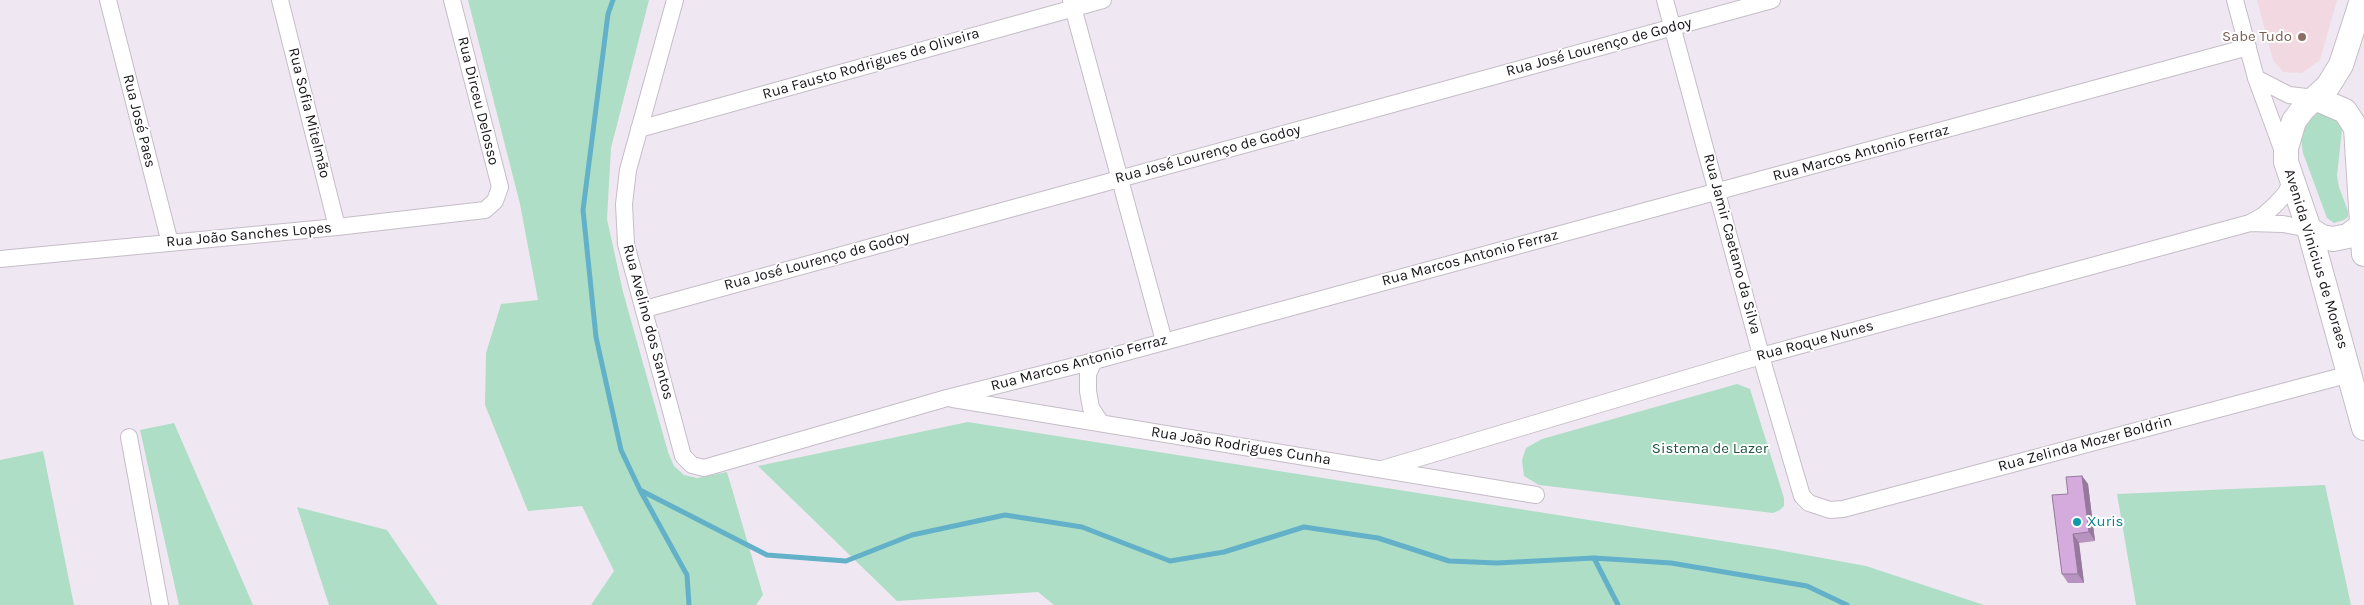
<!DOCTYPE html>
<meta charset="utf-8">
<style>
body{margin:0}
canvas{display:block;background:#efe7f1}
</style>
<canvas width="2364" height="605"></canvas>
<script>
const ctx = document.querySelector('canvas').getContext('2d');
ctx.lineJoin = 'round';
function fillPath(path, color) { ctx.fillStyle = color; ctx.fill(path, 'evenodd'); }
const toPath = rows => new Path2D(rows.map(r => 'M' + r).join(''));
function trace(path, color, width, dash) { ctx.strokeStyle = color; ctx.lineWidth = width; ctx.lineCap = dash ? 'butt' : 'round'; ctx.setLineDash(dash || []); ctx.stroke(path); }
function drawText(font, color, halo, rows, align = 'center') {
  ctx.font = font + ' Karla,sans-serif'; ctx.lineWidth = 4; ctx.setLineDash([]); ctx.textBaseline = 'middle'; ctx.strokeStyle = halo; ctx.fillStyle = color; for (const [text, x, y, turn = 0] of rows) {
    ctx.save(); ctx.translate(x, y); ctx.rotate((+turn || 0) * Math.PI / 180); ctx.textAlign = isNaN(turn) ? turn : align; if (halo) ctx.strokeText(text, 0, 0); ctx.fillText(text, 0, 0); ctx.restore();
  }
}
const education = toPath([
 [2257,0,2337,0,2320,60,2302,73,2283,72,2273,60]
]);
const green = toPath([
 [468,0,649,0,611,148,607,219,623,292,668,452,674,466,684,475,697,478,727,472,763,595,756,605,591,605,614,571,582,506,528,511,485,405,486,353,501,304,538,300,520,204],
 [2318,113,2331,114,2339,121,2342,129,2337,176,2339,187,2348,211,2348,217,2344,220,2334,223,2327,218,2303,153,2301,139,2305,124],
 [1737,384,1750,389,1784,498,1784,506,1780,510,1773,513,1539,485,1524,476,1522,460,1526,448,1542,439],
 [968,422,1773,549,1866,566,1984,605,1054,605,1038,592,897,601,758,466],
 [174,423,253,605,179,605,140,430],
 [43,451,74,605,0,605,0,460],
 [2325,485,2351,605,2136,605,2117,494],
 [297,507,387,530,438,605,329,605]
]);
const stream = toPath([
 [613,0,608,14,583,210,596,337,621,450,640,490,687,575,689,605],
 [640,490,767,555,846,561,912,535,1005,515,1082,527,1170,561,1224,552,1304,527,1378,538,1449,561,1497,563,1594,558,1671,563,1807,586,1847,605],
 [1594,558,1618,605]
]);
const minor = toPath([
 [108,0,170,243],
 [280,0,337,227],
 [675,0,628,170,624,204,626,244,683,456,692,465,704,468,947,398,1094,361,2248,47],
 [1071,0,1164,341],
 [1665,0,1765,370,1802,496,1809,503,1830,510,1843,509,2350,374],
 [2235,0,2256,78,2285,157],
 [2256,78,2289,95,2315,98],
 [639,129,1103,0],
 [2292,179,2286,193,2275,205,2264,215,2250,223,2283,224,2309,229],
 [0,259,337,227,485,210,495,201,500,187,452,0],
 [645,309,1772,0],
 [1094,361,1088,374,1088,391,1091,408,1101,423],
 [953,399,1536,495],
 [129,437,160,605],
 [1382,469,1761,356,2250,223]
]);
const secondary = toPath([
 [2362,0,2341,65,2328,86,2303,109,2294,121,2286,148,2286,162,2309,229,2364,428],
 [2315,98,2345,111,2356,128,2364,254],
 [2309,229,2322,237,2333,239,2348,236,2362,225]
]);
const wall = toPath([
 [2082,476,2088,484,2095,541,2079,543,2084,583,2068,583,2062,574]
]);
const shadedWall = toPath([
 [2082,476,2088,484,2095,541,2089,532],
 [2073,534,2079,543,2084,583,2078,574]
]);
const building = toPath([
 [2082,476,2089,532,2073,534,2078,574,2062,574,2052,495,2068,494,2066,477,2082,476]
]);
const markers = [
 [2302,37,5,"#8d6e63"],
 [2077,522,5,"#0f9aa8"]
];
const educationNames = [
 ["Sabe Tudo",2292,37]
];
const streetNames = [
 ["Rua José Lourenço de Godoy",1599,47,-15],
 ["Rua Fausto Rodrigues de Oliveira",871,64,-16],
 ["Rua Dirceu Delosso",478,101,76],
 ["Rua Sofia Mitelmão",309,113,76],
 ["Rua José Paes",139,121,76],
 ["Rua Marcos Antonio Ferraz",1861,153,-15],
 ["Rua José Lourenço de Godoy",1208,154,-15],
 ["Rua João Sanches Lopes",249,235,-5],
 ["Rua Jamir Caetano da Silva",1732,244,75],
 ["Rua Marcos Antonio Ferraz",1470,258,-15],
 ["Avenida Vinicius de Moraes",2316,259,73],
 ["Rua José Lourenço de Godoy",817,261,-15],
 ["Rua Avelino dos Santos",648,322,75],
 ["Rua Roque Nunes",1815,341,-15],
 ["Rua Marcos Antonio Ferraz",1079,363,-15],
 ["Rua Zelinda Mozer Boldrin",2085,444,-15],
 ["Rua João Rodrigues Cunha",1241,446,9]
];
const parkNames = [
 ["Sistema de Lazer",1710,449]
];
const cultureNames = [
 ["Xuris",2087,522]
];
fillPath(education, '#f2d8e0');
fillPath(green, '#afdec6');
trace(stream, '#62b1c9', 5);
trace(minor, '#c5bdc7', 18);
trace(secondary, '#c5bdc7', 26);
trace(minor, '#fff', 16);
trace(secondary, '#fff', 24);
fillPath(wall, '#b793bf');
fillPath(shadedWall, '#95789b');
fillPath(building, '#d5abde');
trace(building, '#95789b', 1);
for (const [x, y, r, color] of markers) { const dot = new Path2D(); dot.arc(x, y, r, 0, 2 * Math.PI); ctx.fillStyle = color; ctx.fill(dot); trace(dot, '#fff', 2); }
drawText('15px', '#785e54', '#fff', educationNames, 'right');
drawText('15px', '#181519', '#fff', streetNames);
drawText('15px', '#1e543e', '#fff', parkNames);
drawText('15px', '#0d838f', '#fff', cultureNames, 'left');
</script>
